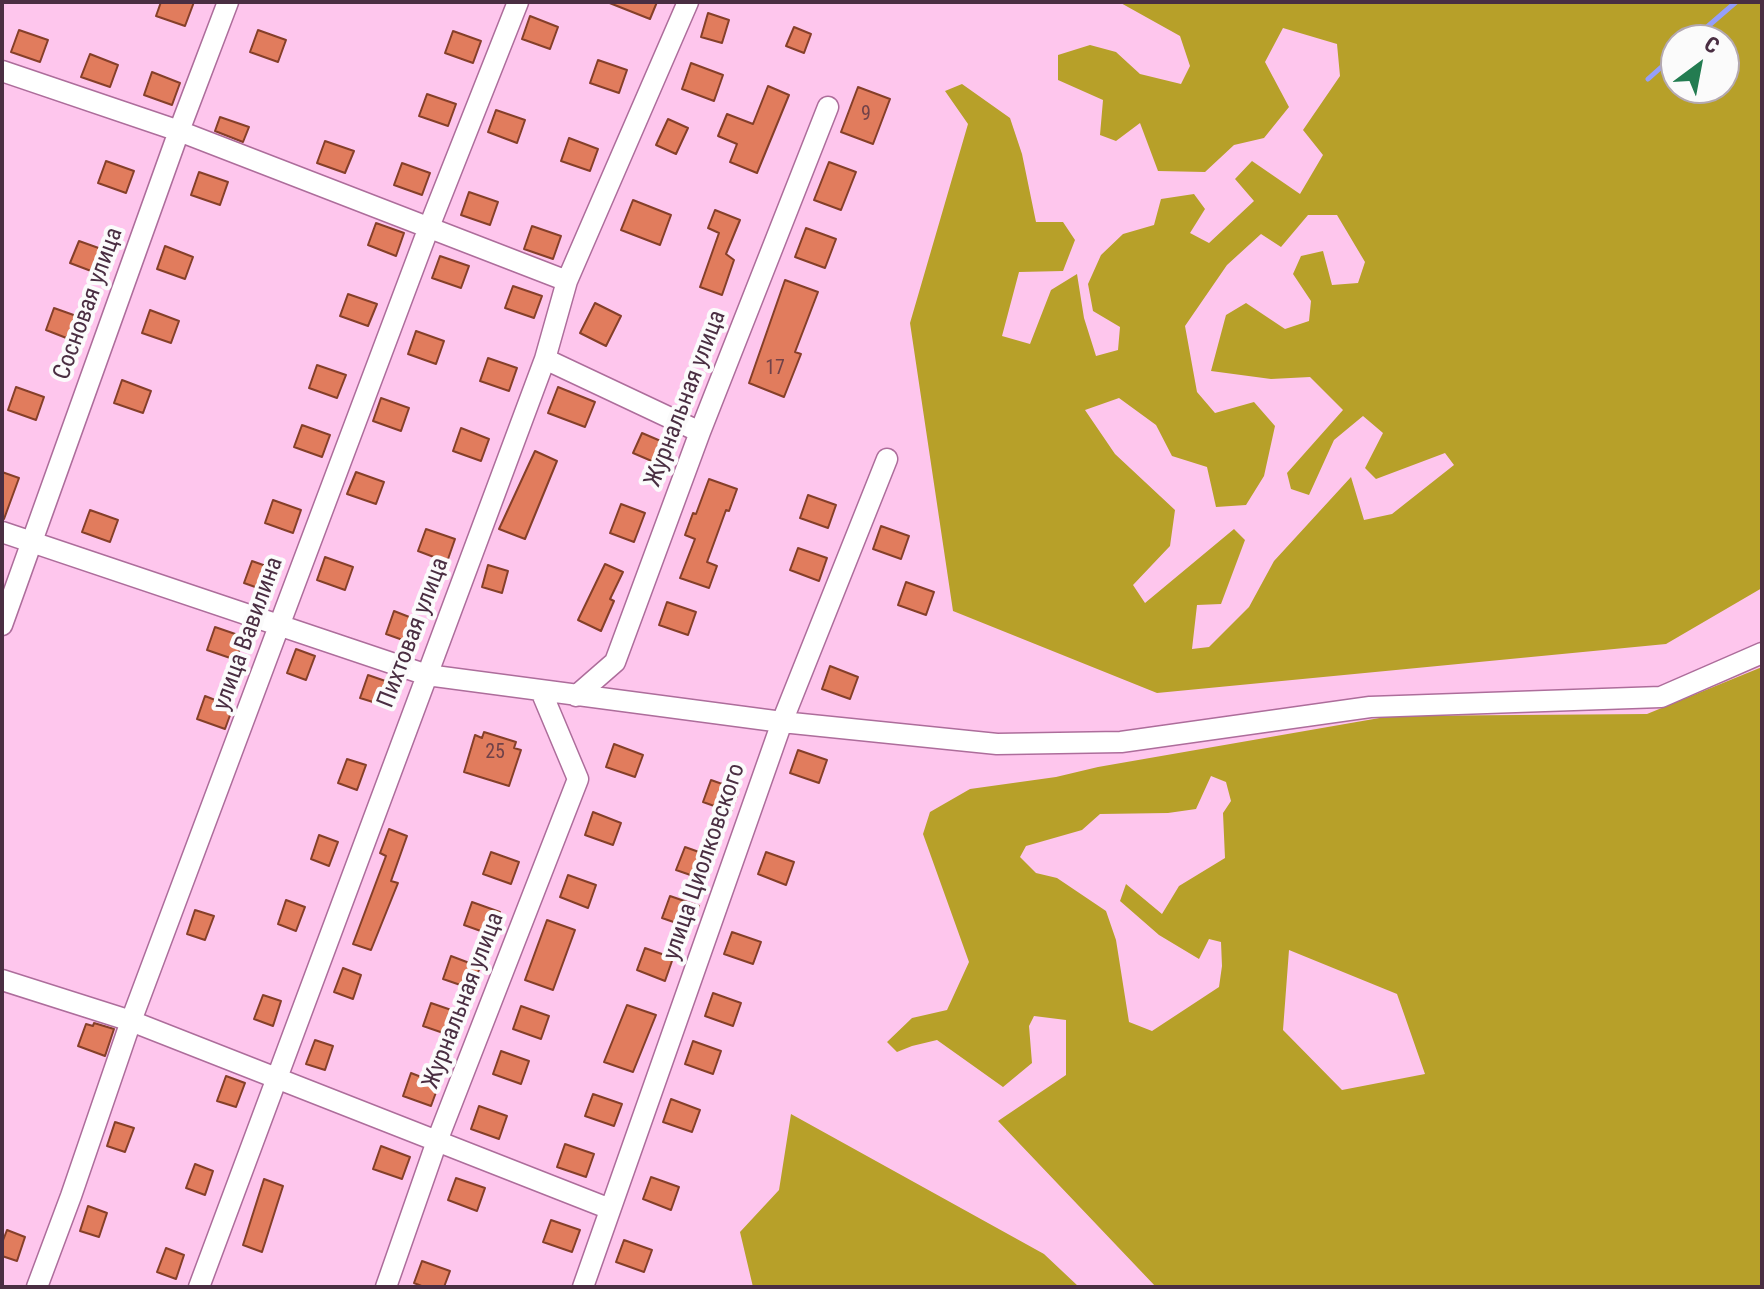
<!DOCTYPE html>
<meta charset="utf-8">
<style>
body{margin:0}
#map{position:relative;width:1764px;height:1289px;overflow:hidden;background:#fec6ed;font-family:"Roboto Condensed",sans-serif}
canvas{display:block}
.frame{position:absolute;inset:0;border:4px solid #4a2e42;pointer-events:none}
.north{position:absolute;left:1660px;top:24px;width:80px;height:80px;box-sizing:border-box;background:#fbfbfb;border:2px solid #b4a9b1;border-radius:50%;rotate:32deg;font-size:22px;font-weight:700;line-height:32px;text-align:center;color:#4a2e42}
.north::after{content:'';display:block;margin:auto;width:28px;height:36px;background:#237c51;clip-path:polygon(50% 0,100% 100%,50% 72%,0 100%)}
</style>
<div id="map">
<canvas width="1764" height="1289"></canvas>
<div class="frame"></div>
<div class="north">С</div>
</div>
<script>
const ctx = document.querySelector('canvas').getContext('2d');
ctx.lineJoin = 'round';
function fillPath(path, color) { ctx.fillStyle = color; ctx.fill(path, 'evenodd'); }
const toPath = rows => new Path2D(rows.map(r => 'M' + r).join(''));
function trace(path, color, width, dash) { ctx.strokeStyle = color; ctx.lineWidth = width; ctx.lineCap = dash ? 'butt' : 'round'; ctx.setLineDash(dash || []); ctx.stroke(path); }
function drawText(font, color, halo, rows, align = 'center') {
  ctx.font = font + ' "Roboto Condensed",sans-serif'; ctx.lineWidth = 8; ctx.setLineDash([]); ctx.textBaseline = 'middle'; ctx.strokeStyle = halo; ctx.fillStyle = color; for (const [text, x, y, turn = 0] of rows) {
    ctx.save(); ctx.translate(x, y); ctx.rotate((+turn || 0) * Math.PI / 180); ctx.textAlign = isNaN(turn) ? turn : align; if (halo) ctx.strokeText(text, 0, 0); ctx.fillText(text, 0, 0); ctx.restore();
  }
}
const forest = toPath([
 [1119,2,1762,2,1762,588,1666,644,1157,693,953,611,910,323,968,124,945,91,962,84,1010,118,1022,154,1036,222,1063,222,1075,240,1063,271,1019,272,1002,336,1030,344,1051,290,1077,274,1084,318,1096,356,1118,350,1120,327,1093,311,1088,284,1101,255,1123,234,1154,225,1161,199,1194,194,1205,209,1190,233,1209,243,1254,201,1235,179,1252,161,1300,194,1323,155,1303,130,1340,76,1337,44,1283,28,1265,62,1289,107,1264,138,1234,145,1205,172,1158,171,1140,123,1116,141,1100,135,1103,100,1058,80,1058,55,1090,45,1116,52,1140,74,1181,84,1190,66,1180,36],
 [1676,40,1724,40,1724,88,1676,88],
 [1308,215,1337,215,1365,262,1358,283,1332,285,1323,251,1301,256,1293,274,1311,301,1309,321,1285,329,1246,303,1226,315,1211,371,1271,379,1310,377,1343,410,1287,473,1291,489,1309,495,1334,440,1363,416,1383,433,1365,468,1376,479,1445,453,1454,465,1392,514,1364,520,1351,477,1274,561,1249,607,1209,647,1192,649,1197,605,1221,604,1245,540,1234,529,1145,603,1133,585,1170,546,1175,510,1115,454,1085,410,1119,398,1156,425,1172,456,1207,467,1216,507,1246,505,1264,476,1275,426,1254,402,1215,413,1197,392,1185,326,1227,265,1261,234,1281,247],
 [1762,667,1762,1287,1156,1287,998,1121,1066,1075,1066,1020,1034,1016,1029,1026,1032,1063,1003,1087,937,1040,912,1046,897,1052,887,1042,912,1018,947,1010,969,962,923,834,930,812,970,789,1056,777,1098,767,1391,716,1647,714],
 [1211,776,1226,782,1231,801,1223,813,1225,858,1179,886,1162,914,1126,884,1120,901,1159,935,1199,959,1209,939,1221,942,1222,966,1219,987,1152,1031,1129,1022,1116,940,1106,911,1057,878,1036,873,1020,857,1026,846,1082,830,1100,814,1168,813,1196,809],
 [1289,950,1397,994,1425,1074,1342,1090,1283,1030],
 [791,1114,1044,1254,1079,1287,753,1287,740,1232,779,1190]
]);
const stream = toPath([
 [1692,40,1736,2],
 [1648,79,1676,54]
]);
const building = toPath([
 [161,2,194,2,185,26,156,16,161,2],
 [607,2,657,2,650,19,607,2],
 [708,13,729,20,722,43,701,37,708,13],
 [530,16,558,27,550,49,522,39,530,16],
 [794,27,811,34,804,53,786,46,794,27],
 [19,30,48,40,40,62,11,52,19,30],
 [258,30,286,40,278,62,250,52,258,30],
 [453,31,481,41,473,63,445,53,453,31],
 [90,54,118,65,110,87,81,77,90,54],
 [598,60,627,70,619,93,590,83,598,60],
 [691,63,723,75,714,101,682,89,691,63],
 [152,72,180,83,172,105,144,95,152,72],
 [768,86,789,95,757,173,730,162,737,144,718,136,727,114,753,124,768,86],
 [858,87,890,99,873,144,841,132,858,87],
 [427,94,456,104,448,126,419,116,427,94],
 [496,110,525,120,517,143,488,132,496,110],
 [220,117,249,127,243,142,215,131,220,117],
 [668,119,688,128,676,154,656,145,668,119],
 [569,138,598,149,590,171,561,161,569,138],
 [325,141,354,151,345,173,317,163,325,141],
 [106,161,134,171,126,193,98,183,106,161],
 [829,162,856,172,841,210,814,200,829,162],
 [402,163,430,173,422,195,394,185,402,163],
 [199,172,228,182,220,205,191,195,199,172],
 [469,192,498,202,490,225,461,215,469,192],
 [633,200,671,215,660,245,621,230,633,200],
 [715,210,740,220,726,254,734,260,722,295,700,287,719,233,708,228,715,210],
 [376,223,404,233,396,256,368,245,376,223],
 [532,226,561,236,553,259,524,249,532,226],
 [806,228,836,239,825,268,795,257,806,228],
 [79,241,107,251,99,274,70,263,79,241],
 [165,246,193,257,185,279,157,269,165,246],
 [440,256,469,266,461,288,432,278,440,256],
 [785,280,818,292,795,352,801,354,784,397,749,383,785,280],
 [513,286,542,296,534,318,505,308,513,286],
 [348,294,377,304,368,326,340,316,348,294],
 [595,303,621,316,606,346,580,333,595,303],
 [54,308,82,318,74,341,46,330,54,308],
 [150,310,179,321,171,343,142,333,150,310],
 [416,331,444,341,436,364,408,354,416,331],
 [488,358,517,368,509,391,480,381,488,358],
 [317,365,346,375,337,398,309,388,317,365],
 [122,380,151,391,143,413,114,403,122,380],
 [16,387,44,397,36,420,8,410,16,387],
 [558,387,595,402,585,427,548,413,558,387],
 [381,398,409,408,401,431,373,421,381,398],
 [302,425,330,435,322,457,294,447,302,425],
 [461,428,489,439,481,461,453,451,461,428],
 [642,433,670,445,661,465,633,453,642,433],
 [535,451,557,461,525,539,499,529,535,451],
 [2,472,19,478,4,519,2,519,2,472],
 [356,472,384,482,376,504,347,494,356,472],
 [709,479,737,489,729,511,726,510,707,562,717,566,709,588,680,578,695,539,685,535,693,513,696,514,709,479],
 [808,495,836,505,828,528,800,518,808,495],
 [273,500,301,510,293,533,265,523,273,500],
 [621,504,645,513,634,542,610,533,621,504],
 [90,510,118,520,110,542,82,532,90,510],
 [881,526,909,536,901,559,873,549,881,526],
 [426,529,455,539,447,562,418,551,426,529],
 [798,548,827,558,819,581,790,570,798,548],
 [325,557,353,567,345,590,317,580,325,557],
 [252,561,280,571,272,593,244,583,252,561],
 [605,564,623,572,610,599,614,601,601,631,578,620,605,564],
 [488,565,508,571,502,593,482,587,488,565],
 [906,582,934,592,926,615,898,605,906,582],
 [667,602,696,612,688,635,659,625,667,602],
 [394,611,422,622,414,644,386,634,394,611],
 [215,627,244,637,236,660,207,650,215,627],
 [296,649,315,656,306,680,287,673,296,649],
 [830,666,858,677,850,699,822,689,830,666],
 [368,675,397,685,389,707,360,698,368,675],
 [205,696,233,707,225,729,197,719,205,696],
 [484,732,516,742,514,748,521,750,509,786,464,772,475,735,482,738,484,732],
 [614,744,643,755,635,777,606,767,614,744],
 [798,750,827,760,819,783,790,773,798,750],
 [347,759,366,765,357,790,338,783,347,759],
 [711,780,739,790,731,812,703,802,711,780],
 [593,812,621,823,613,845,585,835,593,812],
 [389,829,407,836,391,881,398,883,371,950,353,944,386,856,380,853,389,829],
 [319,835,338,842,329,866,311,859,319,835],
 [685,847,713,857,705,880,676,870,685,847],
 [491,852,519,862,511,884,483,874,491,852],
 [766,852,794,862,786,885,758,874,766,852],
 [568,875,596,885,588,908,560,897,568,875],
 [670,896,699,906,691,928,662,918,670,896],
 [286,900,305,907,296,931,278,924,286,900],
 [472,902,500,912,492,935,464,925,472,902],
 [195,910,214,916,205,940,187,934,195,910],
 [547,920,575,930,553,990,525,980,547,920],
 [732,932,761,942,753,964,724,954,732,932],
 [645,948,673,958,665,981,637,970,645,948],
 [451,956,480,967,472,989,443,979,451,956],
 [343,968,361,975,353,999,334,992,343,968],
 [713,993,741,1003,733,1026,705,1016,713,993],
 [263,995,281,1001,273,1026,254,1019,263,995],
 [431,1003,460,1013,452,1036,423,1026,431,1003],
 [627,1005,656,1015,633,1072,604,1062,627,1005],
 [521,1006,549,1016,541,1039,513,1029,521,1006],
 [94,1023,114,1029,105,1056,78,1046,86,1024,93,1026,94,1023],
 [315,1040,333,1046,325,1070,306,1064,315,1040],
 [693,1041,721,1051,713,1074,685,1064,693,1041],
 [501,1051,529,1061,521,1084,493,1074,501,1051],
 [411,1073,439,1084,431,1106,403,1096,411,1073],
 [226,1076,245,1083,236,1107,217,1101,226,1076],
 [593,1094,622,1104,614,1126,585,1116,593,1094],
 [671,1099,700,1110,692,1132,663,1122,671,1099],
 [479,1106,507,1116,499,1139,471,1129,479,1106],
 [115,1122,134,1128,125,1152,107,1146,115,1122],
 [565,1144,594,1154,586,1177,557,1167,565,1144],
 [381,1146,410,1157,402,1179,373,1169,381,1146],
 [195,1164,213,1171,205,1195,186,1188,195,1164],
 [651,1177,679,1187,671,1210,643,1199,651,1177],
 [456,1178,485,1188,477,1211,448,1200,456,1178],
 [264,1179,283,1186,262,1252,243,1245,264,1179],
 [88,1206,107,1213,99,1237,80,1231,88,1206],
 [551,1220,580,1230,572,1252,543,1242,551,1220],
 [7,1230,25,1237,17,1261,2,1256,2,1243,7,1230],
 [624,1240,652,1250,644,1272,616,1262,624,1240],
 [166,1248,184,1255,176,1279,157,1272,166,1248],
 [422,1261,450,1271,444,1287,424,1287,414,1283,422,1261]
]);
const minor = toPath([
 [2,71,179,131,567,281],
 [545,359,700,432],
 [2,532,427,675,782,722,997,744,1121,742,1370,707,1661,697,1762,653],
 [2,625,179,131,228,2],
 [576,696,615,662,700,432,828,107],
 [2,980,131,1021,610,1209],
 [37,1287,71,1196,131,1021,279,626,429,227,518,2],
 [199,1287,545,359,567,281,688,2],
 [386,1287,437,1141,578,779,541,691],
 [583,1287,782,722,887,459]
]);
const numberNames = [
 ["9",866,115],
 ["17",775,369],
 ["25",495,753]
];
const streetNames = [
 ["Сосновая улица",89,304,-70],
 ["Журнальная улица",686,399,-69],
 ["Пихтовая улица",414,633,-69],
 ["улица Вавилина",249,634,-70],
 ["улица Циолковского",705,862,-71],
 ["Журнальная улица",464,1001,-69]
];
fillPath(forest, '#b7a029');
trace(stream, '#959ffb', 5);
fillPath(building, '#e17c5d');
trace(building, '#853f29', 2);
trace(minor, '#ad6d9b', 23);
trace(minor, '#fff', 20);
drawText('20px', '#704249', null, numberNames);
drawText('24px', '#4a2e42', '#fbfbfb', streetNames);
</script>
